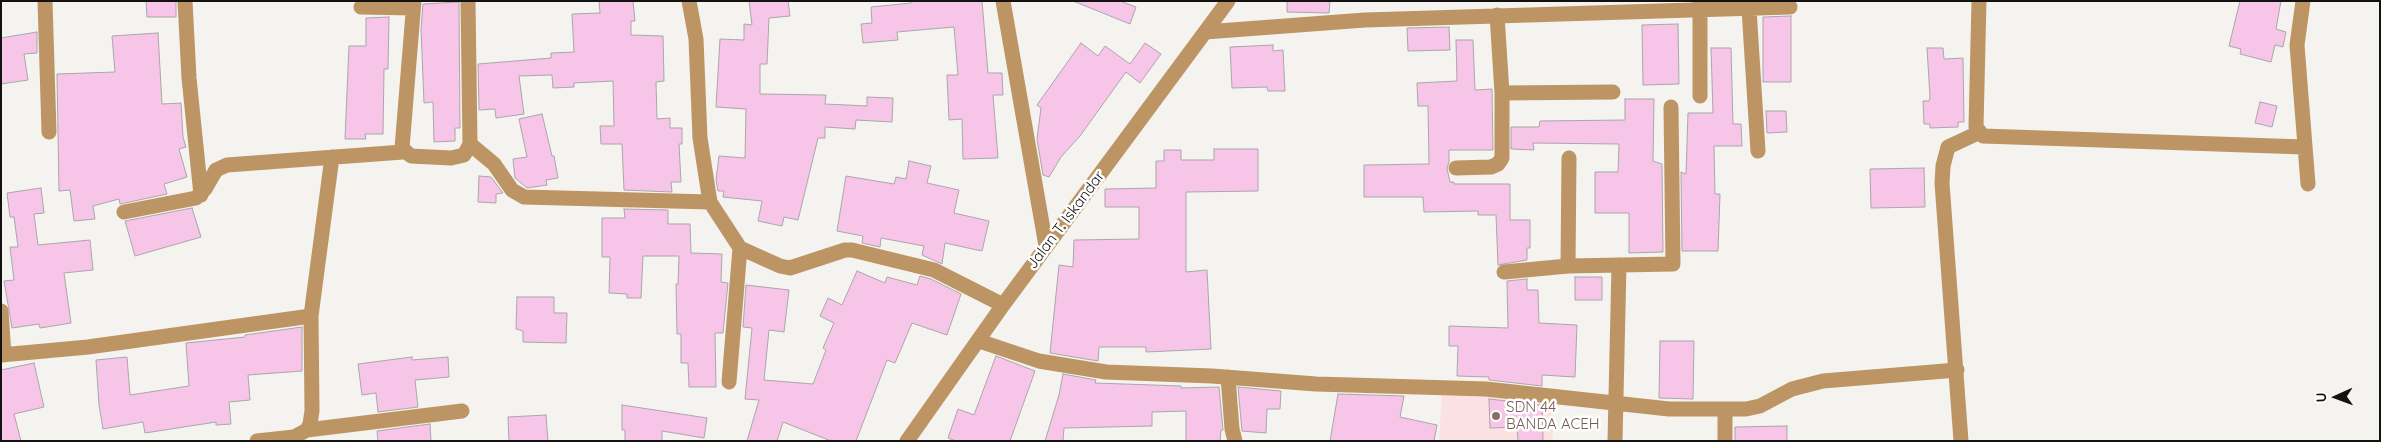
<!DOCTYPE html>
<style>
body{margin:0}
#map{position:relative;width:2381px;height:442px;overflow:hidden;background:#f4f3ef;font-family:Quicksand,sans-serif}
canvas{display:block}
.frame{position:absolute;inset:0;border:2px solid #131211;pointer-events:none}
.north{position:absolute;left:2311px;top:372px;width:50px;height:50px;-webkit-text-stroke:4px #fff;paint-order:stroke;rotate:268deg;font-size:14px;font-weight:700;line-height:20px;text-align:center;color:#131211}
.north::after{content:'';display:block;margin:auto;width:18px;height:22px;background:#131211;clip-path:polygon(50% 0,100% 100%,50% 72%,0 100%)}
</style>
<div id="map">
<canvas width="2381" height="442"></canvas>
<div class="frame"></div>
<div class="north">U</div>
</div>
<script>
const ctx = document.querySelector('canvas').getContext('2d');
ctx.lineJoin = 'round';
function fillPath(path, color) { ctx.fillStyle = color; ctx.fill(path, 'evenodd'); }
const toPath = rows => new Path2D(rows.map(r => 'M' + r).join(''));
function trace(path, color, width, dash) { ctx.strokeStyle = color; ctx.lineWidth = width; ctx.lineCap = dash ? 'butt' : 'round'; ctx.setLineDash(dash || []); ctx.stroke(path); }
function drawText(font, color, halo, rows, align = 'center') {
  ctx.font = font + ' Quicksand,sans-serif'; ctx.lineWidth = 5; ctx.setLineDash([]); ctx.textBaseline = 'middle'; ctx.strokeStyle = halo; ctx.fillStyle = color; for (const [text, x, y, turn = 0] of rows) {
    ctx.save(); ctx.translate(x, y); ctx.rotate((+turn || 0) * Math.PI / 180); ctx.textAlign = isNaN(turn) ? turn : align; if (halo) ctx.strokeText(text, 0, 0); ctx.fillText(text, 0, 0); ctx.restore();
  }
}
const education = toPath([
 [1551,392,1553,441,1439,441,1442,393]
]);
const building = toPath([
 [146,1,176,1,176,17,147,17,146,1],
 [599,1,633,1,635,21,631,21,631,35,663,36,664,81,656,82,657,119,670,118,670,128,682,128,682,144,679,144,681,182,671,182,672,192,624,190,622,144,601,144,600,126,614,126,613,81,574,83,574,87,553,88,552,75,519,76,524,114,496,118,495,109,479,110,478,64,551,58,551,53,574,52,572,14,600,13,599,1],
 [749,1,788,1,790,16,769,18,767,64,760,64,760,94,826,95,825,104,867,106,867,97,893,98,892,122,856,120,855,129,825,127,825,138,818,138,798,220,784,217,782,226,758,221,762,201,723,197,724,191,718,191,716,180,719,156,745,158,746,109,716,107,720,39,744,40,744,24,752,25,749,1],
 [911,1,982,1,988,73,1002,73,1003,95,993,95,998,158,963,159,962,119,949,120,947,75,958,75,954,27,897,32,898,40,863,43,861,24,872,23,871,7,911,3,911,1],
 [1073,1,1120,1,1136,7,1130,24,1073,1],
 [1287,1,1330,1,1329,13,1287,12,1287,1],
 [2240,1,2281,1,2276,29,2286,32,2283,47,2275,45,2271,62,2240,54,2241,49,2229,46,2240,1],
 [459,2,460,128,455,128,455,141,434,142,433,102,424,103,421,29,423,4,459,2],
 [1791,16,1791,82,1763,82,1763,17,1791,16],
 [389,17,388,69,384,69,383,134,365,134,366,139,345,139,349,46,366,46,366,18,389,17],
 [1678,24,1679,84,1643,85,1642,25,1678,24],
 [1449,27,1450,50,1408,51,1407,28,1449,27],
 [37,32,37,53,24,54,28,80,1,84,1,38,37,32],
 [158,33,162,104,181,103,183,137,186,147,179,149,187,177,164,184,167,194,120,204,119,199,93,206,95,219,74,221,70,190,59,191,57,74,115,72,112,36,158,33],
 [1456,40,1473,40,1475,90,1492,89,1493,150,1449,150,1449,162,1447,168,1450,182,1454,182,1454,184,1510,184,1510,220,1530,220,1530,248,1527,248,1527,260,1498,265,1496,215,1478,215,1478,211,1424,212,1423,197,1364,197,1364,165,1429,164,1428,106,1418,106,1417,83,1457,81,1456,40],
 [1081,43,1098,56,1105,46,1130,64,1145,43,1161,54,1140,83,1126,72,1080,136,1061,157,1049,177,1043,175,1037,139,1041,108,1037,105,1081,43],
 [1273,45,1273,51,1283,50,1285,91,1268,91,1267,87,1232,88,1230,47,1273,45],
 [1711,48,1731,48,1733,124,1741,124,1742,146,1714,146,1715,194,1720,194,1718,251,1682,251,1681,172,1686,174,1688,113,1713,113,1711,48],
 [1927,48,1943,48,1944,59,1963,58,1964,122,1958,122,1958,127,1930,128,1930,124,1924,124,1923,101,1929,101,1930,97,1927,48],
 [1625,99,1654,99,1653,161,1662,164,1663,252,1629,253,1629,213,1595,213,1595,172,1618,172,1619,144,1533,143,1534,150,1511,149,1511,127,1539,127,1540,121,1625,120,1625,99],
 [2260,102,2277,106,2272,127,2255,123,2260,102],
 [1766,111,1786,111,1787,132,1767,133,1766,111],
 [542,114,552,156,554,156,558,178,546,180,547,185,527,188,515,178,513,159,527,157,519,119,542,114],
 [1214,149,1258,149,1258,191,1186,192,1186,272,1207,270,1211,349,1146,352,1146,347,1099,347,1098,361,1050,353,1059,265,1073,267,1074,240,1139,239,1139,207,1105,207,1105,189,1156,188,1156,161,1164,161,1164,150,1181,150,1181,160,1214,160,1214,149],
 [909,161,931,166,927,183,959,190,954,213,989,221,982,251,945,243,942,264,922,255,924,246,881,238,880,247,862,243,863,236,837,231,846,176,894,184,896,177,906,179,909,161],
 [1924,168,1925,207,1871,208,1870,169,1924,168],
 [479,176,491,177,503,193,496,194,496,203,478,202,479,176],
 [41,188,44,213,34,214,38,245,90,240,93,270,64,273,71,323,40,328,39,324,12,328,4,281,14,280,10,247,18,247,14,217,10,217,7,193,41,188],
 [192,208,201,237,135,256,125,221,192,208],
 [624,209,668,210,668,224,690,224,691,253,722,254,721,282,728,283,723,333,715,333,716,387,689,387,688,363,681,363,681,334,677,334,676,284,678,284,679,256,643,256,641,298,627,298,627,294,609,293,610,257,602,257,602,218,625,218,624,209],
 [857,271,885,283,887,277,917,285,920,276,931,279,961,294,947,335,912,323,895,363,887,360,856,441,831,441,783,422,777,441,747,441,759,400,745,399,752,328,743,327,746,285,789,290,784,332,769,330,764,380,813,384,826,350,823,348,834,323,820,316,828,298,842,305,857,271],
 [1575,277,1602,277,1602,300,1575,300,1575,277],
 [1527,279,1527,290,1538,290,1539,323,1577,325,1575,377,1542,375,1542,386,1489,380,1489,377,1457,376,1458,346,1449,346,1449,326,1508,328,1507,281,1527,279],
 [517,297,554,297,554,313,567,313,566,343,523,342,523,331,516,329,517,297],
 [302,327,302,371,248,375,250,400,229,402,231,424,216,425,216,422,145,433,143,422,103,429,99,405,96,360,127,357,130,395,189,386,186,343,245,337,245,335,302,327],
 [1660,341,1694,341,1693,399,1659,398,1660,341],
 [996,356,1035,371,1010,441,956,441,948,438,958,409,974,415,996,356],
 [412,357,412,360,448,357,449,377,415,380,418,407,378,412,376,393,362,395,358,364,412,357],
 [34,363,44,407,14,414,21,441,1,441,1,370,34,363],
 [1063,374,1096,380,1095,383,1181,386,1181,388,1219,387,1223,430,1221,430,1220,441,1186,441,1186,411,1152,412,1152,426,1064,428,1063,441,1045,441,1059,395,1063,374],
 [1238,387,1281,391,1280,409,1267,409,1266,433,1242,431,1238,387],
 [1338,394,1404,396,1400,417,1437,425,1434,441,1330,441,1338,394],
 [1489,399,1542,405,1543,441,1518,441,1517,427,1490,428,1489,399],
 [622,405,707,418,704,438,662,431,662,441,625,441,625,430,622,430,622,405],
 [546,415,548,441,509,441,508,417,546,415],
 [430,424,431,441,378,441,377,431,430,424],
 [1787,426,1787,441,1735,441,1735,427,1787,426]
]);
const minor = toPath([
 [45,1,49,132],
 [185,1,189,78,201,195],
 [414,1,402,148,411,156,451,158,464,155,470,144,468,1],
 [689,1,696,39,700,138,710,202,740,248,780,266,790,268,845,250,852,250,934,270,1003,305],
 [1003,1,1046,246],
 [1700,1,1700,96],
 [1979,1,1976,127,1983,136,2304,147],
 [2303,1,2297,45,2308,184],
 [361,7,413,8],
 [1749,9,1758,151],
 [1205,32,1365,20,1790,7],
 [1502,93,1613,92],
 [470,144,494,164,512,190,524,197,710,202],
 [1456,168,1491,167,1498,164,1502,158,1502,93,1497,15],
 [124,212,196,198,205,189,216,170,227,165,403,152],
 [1568,266,1569,158],
 [1504,272,1568,266,1673,264,1671,107],
 [1,311,4,355],
 [311,316,332,157],
 [979,341,1039,361,1106,372,1212,376,1316,384,1486,389,1669,409,1746,409,1760,406,1792,389,1823,381,1957,370],
 [1,355,88,347,311,316,312,411,310,424,307,430,294,437,257,441],
 [1228,377,1232,429,1235,441],
 [729,382,740,248],
 [1725,409,1725,441],
 [307,430,462,411],
 [907,441,1003,305,1228,1],
 [1615,441,1619,265],
 [1961,441,1942,183,1943,166,1948,147,1978,133]
]);
const markers = [
 [1496,416,5,"#8d6e63"]
];
const streetNames = [
 ["Jalan T. Iskandar",1066,220,-53]
];
const educationNames = [
 ["SDN 44",1506,407],
 ["BANDA ACEH",1506,424]
];
fillPath(education, '#fce1e3');
fillPath(building, '#f6c5e8');
trace(building, '#aaa6a9', 1);
trace(minor, '#bd9564', 15);
for (const [x, y, r, color] of markers) { const dot = new Path2D(); dot.arc(x, y, r, 0, 2 * Math.PI); ctx.fillStyle = color; ctx.fill(dot); trace(dot, '#fff', 2); }
drawText('15px', '#131211', '#fff', streetNames);
drawText('15px', '#785e54', '#fff', educationNames, 'left');
</script>
